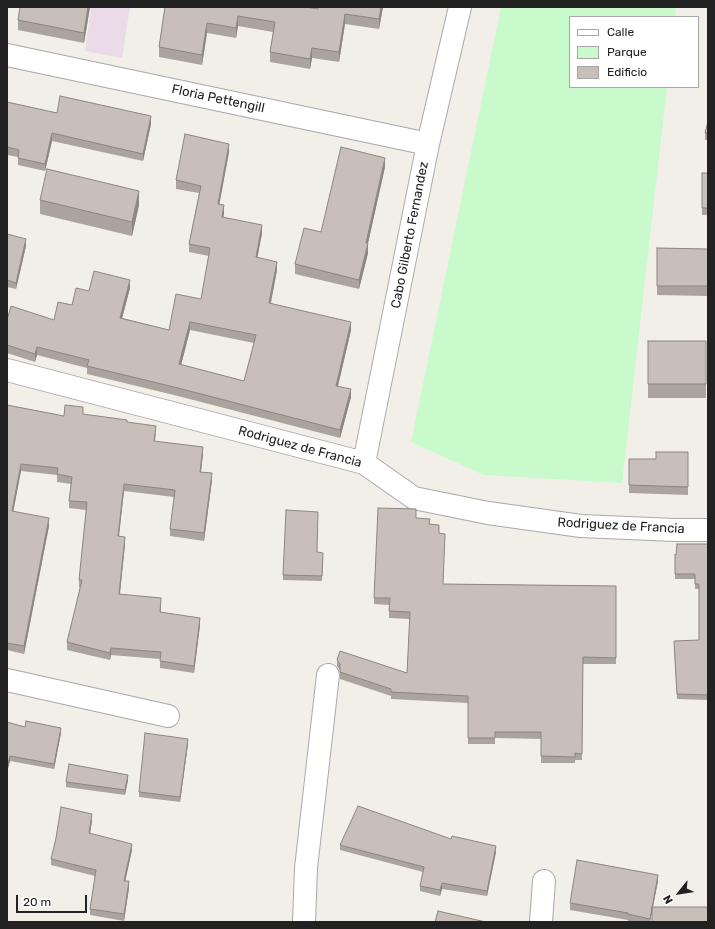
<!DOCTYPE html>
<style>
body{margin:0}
#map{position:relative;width:715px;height:929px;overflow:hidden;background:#f2efe9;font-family:Rubik,sans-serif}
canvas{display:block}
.frame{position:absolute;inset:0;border:8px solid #222;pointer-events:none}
.legend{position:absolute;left:569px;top:16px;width:130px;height:72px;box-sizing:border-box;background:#fff;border:1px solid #a7a7a7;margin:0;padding:5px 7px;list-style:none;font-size:12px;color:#222}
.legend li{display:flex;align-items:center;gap:8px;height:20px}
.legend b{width:20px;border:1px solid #a7a7a7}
.north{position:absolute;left:659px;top:873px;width:40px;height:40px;-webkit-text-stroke:3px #fff;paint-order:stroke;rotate:240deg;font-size:11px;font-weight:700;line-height:16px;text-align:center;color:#222}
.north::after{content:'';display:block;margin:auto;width:14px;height:18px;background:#222;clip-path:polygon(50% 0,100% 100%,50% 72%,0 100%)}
.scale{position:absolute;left:16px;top:895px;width:71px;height:18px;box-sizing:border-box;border:2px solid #222;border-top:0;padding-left:5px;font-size:12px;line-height:14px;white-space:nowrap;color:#222;-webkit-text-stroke:3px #fff;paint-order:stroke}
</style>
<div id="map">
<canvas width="715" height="929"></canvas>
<div class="frame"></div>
<ul class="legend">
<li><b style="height:5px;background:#fff"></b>Calle</li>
<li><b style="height:11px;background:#c8facc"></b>Parque</li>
<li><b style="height:11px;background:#c7bfb8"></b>Edificio</li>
</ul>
<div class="north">N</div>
<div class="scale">20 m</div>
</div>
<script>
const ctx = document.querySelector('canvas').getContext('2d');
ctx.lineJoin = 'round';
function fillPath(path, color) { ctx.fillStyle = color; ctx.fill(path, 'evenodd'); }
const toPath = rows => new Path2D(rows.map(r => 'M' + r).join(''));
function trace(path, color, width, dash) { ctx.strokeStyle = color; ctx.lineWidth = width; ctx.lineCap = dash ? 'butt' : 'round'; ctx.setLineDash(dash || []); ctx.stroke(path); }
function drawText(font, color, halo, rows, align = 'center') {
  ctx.font = font + ' Rubik,sans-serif'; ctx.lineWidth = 4; ctx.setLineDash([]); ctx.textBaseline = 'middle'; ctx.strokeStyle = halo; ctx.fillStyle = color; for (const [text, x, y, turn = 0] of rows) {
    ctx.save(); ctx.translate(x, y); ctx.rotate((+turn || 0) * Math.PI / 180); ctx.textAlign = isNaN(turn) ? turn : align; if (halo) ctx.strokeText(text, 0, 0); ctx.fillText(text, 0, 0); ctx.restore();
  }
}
const industrial = toPath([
 [91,7,130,7,122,58,85,51]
]);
const park = toPath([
 [501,7,676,7,675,17,570,17,570,87,667,87,622,483,484,475,411,442]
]);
const minor = toPath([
 [7,55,428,144],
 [7,370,364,463,414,498,488,513,581,526,675,530,708,530],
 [364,463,428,144,460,7],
 [7,680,168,716],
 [304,922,306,868,328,675],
 [541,922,544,881]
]);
const wall = toPath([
 [90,7,84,43,18,30,18,20],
 [165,7,318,9,383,7,379,29,345,24,339,62,312,58,310,69,270,62,270,52,273,32,238,26,236,38,207,33,202,65,159,57,159,47],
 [7,102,57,113,151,124,143,161,52,141,45,171,18,165,18,157,7,155],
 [708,121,708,140,705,140,705,133],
 [229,152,219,204,224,213,223,217,262,233,257,258,277,270,271,303,351,330,338,386,351,397,340,438,174,395,87,374,87,368,37,355,35,362,7,353,7,320,54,320,89,291,130,288,122,318,169,330,201,299,209,256,189,252,189,244,199,193,176,189,176,180],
 [190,330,254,343,244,381,181,365],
 [385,167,368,243,368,253,359,289,295,274,295,264,321,232],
 [702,173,708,173,708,215,702,215],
 [40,200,139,205,132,236,40,214],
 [7,234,26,246,16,289,7,287],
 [657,248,708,249,708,296,657,295],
 [648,341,706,341,706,398,648,398],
 [7,405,64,416,83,415,127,422,156,433,155,441,203,454,201,472,212,480,204,541,170,536,170,529,174,497,124,491,119,536,125,544,120,594,161,606,161,612,200,625,194,673,160,668,160,659,111,655,110,660,67,650,67,642,81,587,79,587,79,580,86,510,69,508,69,501,71,484,57,482,57,475,21,471,13,512,49,526,24,654,7,650],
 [688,452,688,495,629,493,629,459,656,459],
 [416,518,430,524,439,533,443,584,616,586,616,664,583,664,582,760,575,760,575,763,541,763,541,739,495,738,495,744,468,744,468,703,391,699,391,696,340,679,340,670,337,666,337,660,407,673,410,619,389,618,389,605,374,604,374,598],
 [708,544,708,700,677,699,674,646,699,640,699,589,695,589,695,579,675,579,675,554,676,555],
 [317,552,323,558,322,581,283,580,283,575],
 [7,722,25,727,61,733,54,769,10,761,7,772],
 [188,744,180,802,139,797,139,792],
 [128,780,125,795,66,787,66,782],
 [92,821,90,833,132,850,125,881,129,888,124,921,90,915,90,909,95,876,51,865,51,859],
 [451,839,496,852,487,896,442,889,440,896,420,891,420,886,423,872,340,850,340,845],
 [658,881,650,922,635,922,628,921,628,920,570,910,570,903]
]);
const shadedWall = toPath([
 [88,7,90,7,84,43,84,33],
 [381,7,383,7,379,29,379,19],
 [345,14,345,24,339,62,339,52],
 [238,16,238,26,236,38,236,28],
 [207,23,207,33,202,65,202,55],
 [312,48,312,58,310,69,310,59],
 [151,116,151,124,143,161,143,154],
 [52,133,52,141,45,171,45,164],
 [229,144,229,152,218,212,218,204],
 [385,158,385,167,366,252,366,243],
 [139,191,139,205,132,236,132,222],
 [224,205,224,213,222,225,222,217],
 [262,225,262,233,256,265,256,257],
 [26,239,26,246,16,289,16,283],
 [368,243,368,253,359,289,359,280],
 [277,262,277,270,269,311,269,303],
 [130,280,130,288,120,326,120,318],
 [190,322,190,330,179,373,179,364],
 [351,322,351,330,336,394,336,386],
 [37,347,37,355,35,362,35,354],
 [351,389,351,397,340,438,340,430],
 [203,447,203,454,200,479,200,472],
 [21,464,21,471,12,518,12,511],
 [212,473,212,480,204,541,204,533],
 [124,484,124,491,118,543,118,536],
 [49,518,49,526,24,654,24,646],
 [125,537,125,544,119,601,119,594],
 [200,618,200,625,194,673,194,666],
 [111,648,111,655,110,660,110,653],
 [61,728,61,733,54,769,54,764],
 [188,739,188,744,180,802,180,797],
 [10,756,10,761,7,772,7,767],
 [128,775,128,780,125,795,125,790],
 [92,814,92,821,89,839,89,833],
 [132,844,132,850,124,887,124,881],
 [496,846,496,852,487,896,487,891],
 [658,875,658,881,650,922,650,919],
 [129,881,129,888,124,921,124,914],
 [442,883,442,889,440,896,440,890]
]);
const building = toPath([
 [20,7,88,7,84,33,18,20,20,7],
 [165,7,305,7,318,9,318,7,381,7,379,19,345,14,339,52,312,48,310,59,270,52,275,22,238,16,236,28,207,23,202,55,159,47,165,7],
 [60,96,151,116,143,154,52,133,45,164,18,158,19,150,7,147,7,102,57,113,60,96],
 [708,121,708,133,705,133,708,121],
 [185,134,229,144,218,204,224,205,222,217,262,225,256,257,277,262,269,303,351,322,336,386,351,389,340,430,174,387,87,366,89,360,37,347,35,354,7,345,7,320,11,306,54,320,58,302,72,305,76,288,89,291,94,271,130,280,120,318,169,330,176,294,201,299,210,248,189,244,201,186,176,180,185,134],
 [190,322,256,335,244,381,179,364,190,322],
 [341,147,385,158,366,243,368,243,359,280,295,264,304,228,321,232,341,147],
 [47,169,139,191,132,222,40,200,47,169],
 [702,173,708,173,708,208,702,208,702,173],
 [7,234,26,239,16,283,7,280,7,234],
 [657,248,708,249,708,286,657,286,657,248],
 [648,341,706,341,706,384,648,384,648,341],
 [7,405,64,416,65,405,83,407,83,414,127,420,127,422,156,426,154,441,203,447,200,472,212,473,204,533,170,529,175,490,124,484,118,536,125,537,119,594,161,598,160,612,200,618,194,666,160,661,161,652,111,648,110,653,67,642,82,580,79,580,87,502,69,501,72,477,57,474,58,468,21,464,12,511,49,518,24,646,7,643,7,405],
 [656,452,688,452,688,487,629,485,629,459,656,459,656,452],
 [378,508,416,509,416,518,430,519,429,524,439,525,439,533,445,534,443,584,616,586,616,658,583,657,582,754,575,753,575,757,541,756,541,732,495,732,495,738,468,738,468,696,391,692,391,689,340,672,340,664,337,660,340,651,407,673,410,612,389,611,390,598,374,598,378,508],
 [286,510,318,512,317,552,323,553,322,576,283,575,286,510],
 [677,544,708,544,708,695,677,694,674,641,699,640,699,584,695,584,695,574,675,574,675,554,676,555,677,544],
 [26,721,61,728,54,764,10,756,7,767,7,722,25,727,26,721],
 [145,733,188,739,180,797,139,792,145,733],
 [69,764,128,775,125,790,66,782,69,764],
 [358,806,451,839,452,836,496,846,487,891,442,883,440,890,420,886,424,867,340,845,358,806],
 [61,807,92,814,89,833,132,844,124,881,129,881,124,914,90,909,96,870,51,859,56,838,61,807],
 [577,860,658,875,650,919,628,914,628,913,570,903,577,860],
 [652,907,708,907,708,922,652,922,652,907],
 [438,911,486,922,435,922,438,911]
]);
const streetNames = [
 ["Floria Pettengill",218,99,12],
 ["Cabo Gilberto Fernandez",410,235,-79],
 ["Rodriguez de Francia",300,447,15],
 ["Rodriguez de Francia",621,526,3]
];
fillPath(industrial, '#ebdbe8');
fillPath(park, '#c8facc');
trace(minor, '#a9a9a9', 24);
trace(minor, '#fff', 22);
fillPath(wall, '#aba49e');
fillPath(shadedWall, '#8b8681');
fillPath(building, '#c7bfb8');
trace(building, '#8b8681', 1);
drawText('13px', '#222', '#fff', streetNames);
</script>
